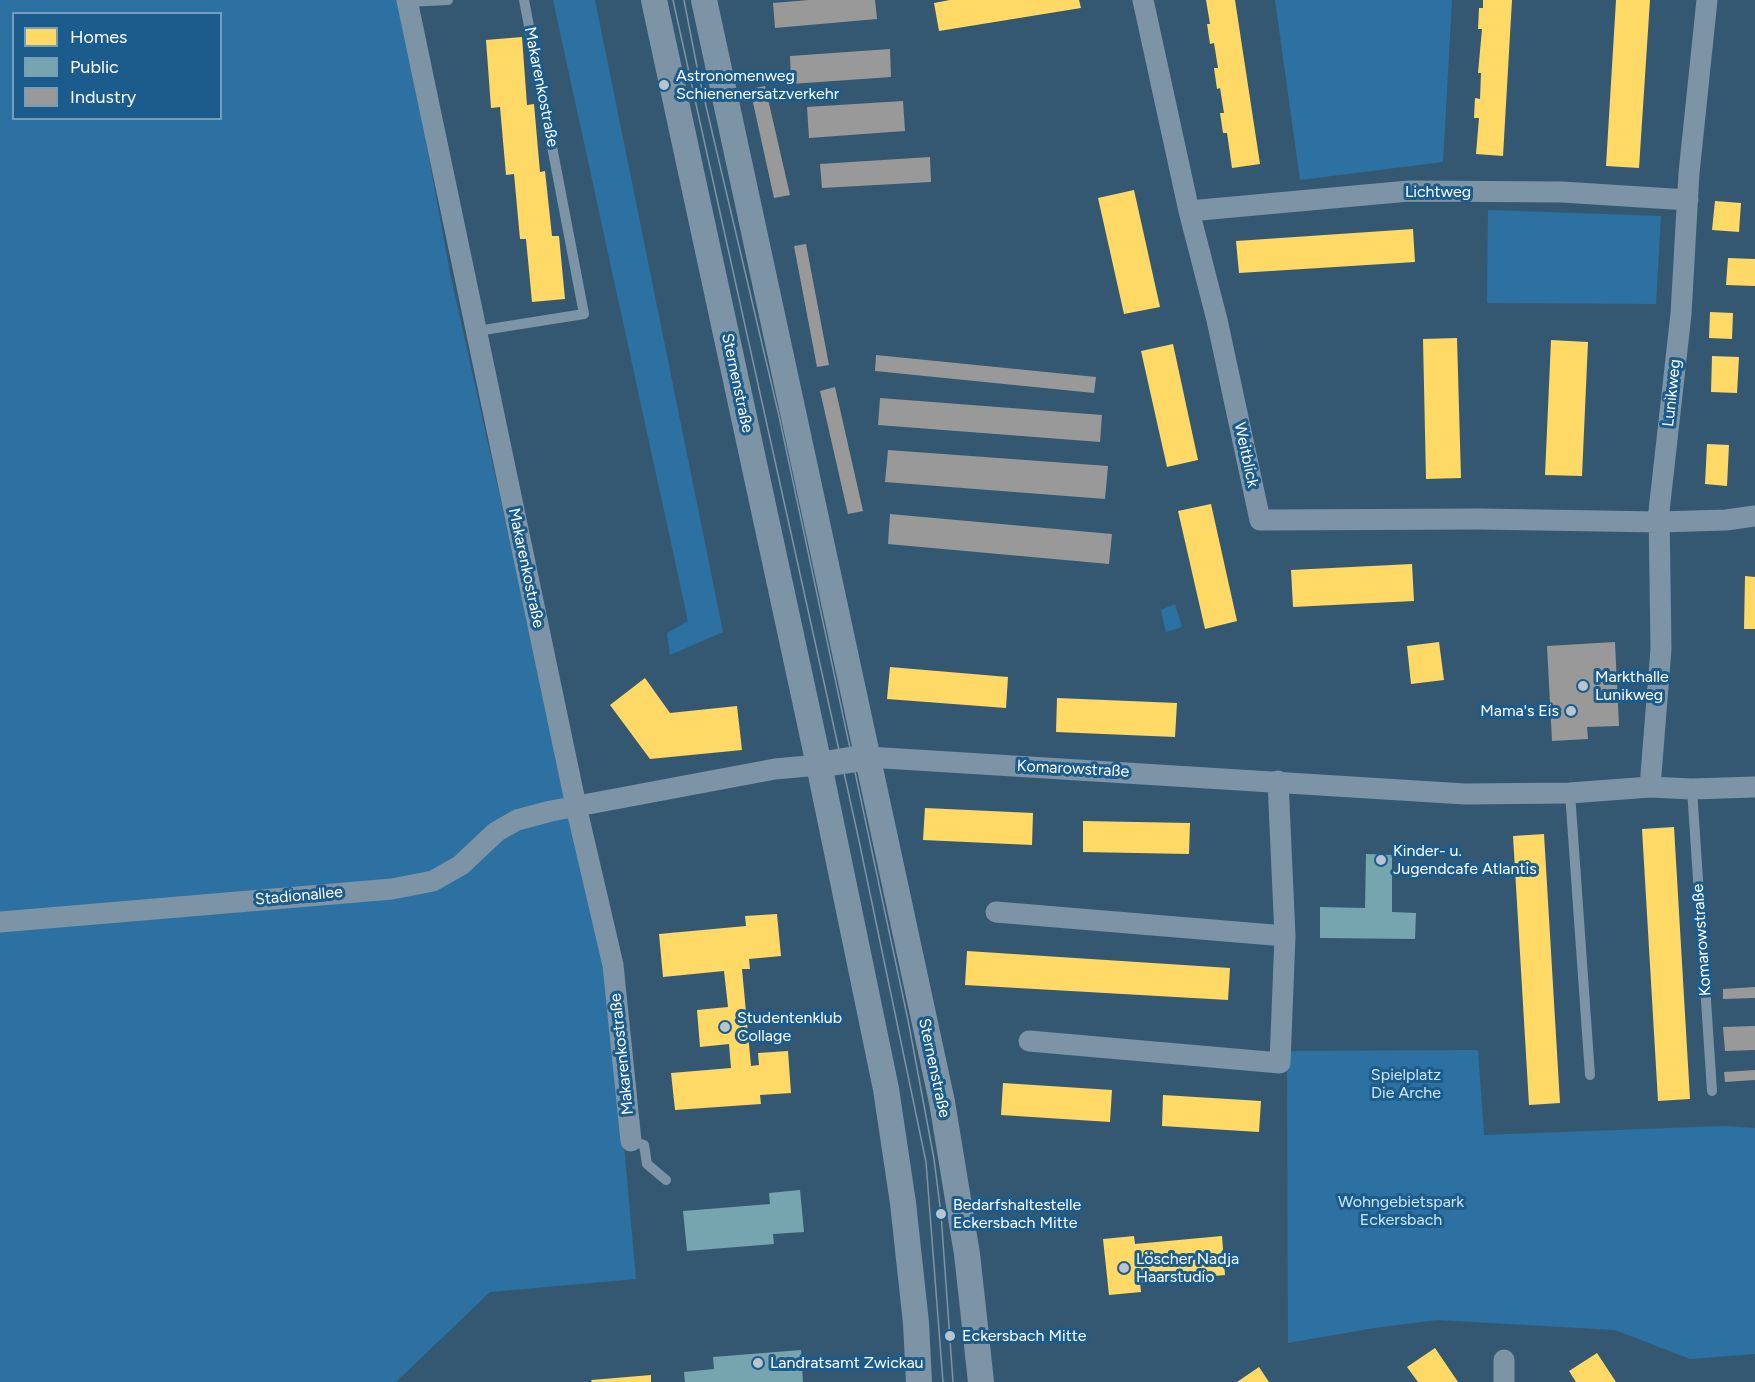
<!DOCTYPE html>
<meta charset="utf-8">
<style>
body{margin:0}
#map{position:relative;width:1755px;height:1382px;overflow:hidden;background:#355872;font-family:Figtree,sans-serif}
canvas{display:block}
.legend{position:absolute;left:12px;top:12px;width:210px;height:108px;box-sizing:border-box;background:#1b5c8c;border:2px solid #769dba;margin:0;padding:8px 10px;list-style:none;font-size:18px;color:#fff}
.legend li{display:flex;align-items:center;gap:12px;height:30px}
.legend b{width:30px;border:2px solid #769dba}
</style>
<div id="map">
<canvas width="1755" height="1382"></canvas>
<ul class="legend">
<li><b style="height:16px;background:#ffd966"></b>Homes</li>
<li><b style="height:16px;background:#76a5af"></b>Public</li>
<li><b style="height:16px;background:#999"></b>Industry</li>
</ul>
</div>
<script>
const ctx = document.querySelector('canvas').getContext('2d');
ctx.lineJoin = 'round';
function fillPath(path, color) { ctx.fillStyle = color; ctx.fill(path, 'evenodd'); }
const toPath = rows => new Path2D(rows.map(r => 'M' + r).join(''));
function trace(path, color, width, dash) { ctx.strokeStyle = color; ctx.lineWidth = width; ctx.lineCap = dash ? 'butt' : 'round'; ctx.setLineDash(dash || []); ctx.stroke(path); }
function drawText(font, color, halo, rows, align = 'center') {
  ctx.font = font + ' Figtree,sans-serif'; ctx.lineWidth = 6; ctx.setLineDash([]); ctx.textBaseline = 'middle'; ctx.strokeStyle = halo; ctx.fillStyle = color; for (const [text, x, y, turn = 0] of rows) {
    ctx.save(); ctx.translate(x, y); ctx.rotate((+turn || 0) * Math.PI / 180); ctx.textAlign = isNaN(turn) ? turn : align; if (halo) ctx.strokeText(text, 0, 0); ctx.fillText(text, 0, 0); ctx.restore();
  }
}
const green = toPath([
 [0,0,400,0,450,273,610,990,636,1279,490,1292,396,1382,0,1382],
 [14,14,220,14,220,118,14,118],
 [553,0,595,0,723,632,670,655,667,633,688,621],
 [1275,0,1452,0,1443,162,1300,180],
 [1488,210,1661,216,1656,304,1487,303],
 [1175,604,1182,627,1166,632,1161,610],
 [1478,1050,1484,1135,1722,1126,1755,1128,1755,1354,1690,1359,1615,1330,1437,1320,1374,1328,1288,1343,1287,1051]
]);
const homes = toPath([
 [950,0,1079,0,1081,8,939,31,934,3],
 [1206,0,1235,0,1260,164,1232,168,1227,133,1223,133,1220,113,1224,113,1220,88,1217,89,1214,68,1218,68,1214,43,1210,44,1207,24,1210,24],
 [1483,0,1512,0,1503,156,1476,154,1479,118,1474,118,1475,98,1480,99,1481,73,1478,73,1482,29,1478,29,1479,8,1483,8],
 [1616,0,1650,0,1639,168,1606,166],
 [522,37,527,105,534,104,540,172,545,171,552,236,559,236,565,299,532,302,526,239,520,239,514,174,506,175,500,107,491,108,486,40],
 [1134,190,1160,307,1124,314,1098,198],
 [1715,201,1741,203,1739,232,1712,230],
 [1413,229,1415,262,1239,273,1236,241],
 [1728,258,1755,259,1755,286,1726,285],
 [1710,312,1733,313,1732,339,1709,338],
 [1457,338,1461,478,1426,479,1423,339],
 [1551,340,1588,342,1582,476,1545,475],
 [1173,344,1198,460,1167,467,1141,351],
 [1712,356,1739,357,1737,393,1711,392],
 [1707,444,1729,445,1727,486,1705,484],
 [1211,504,1237,621,1205,629,1178,511],
 [1412,564,1414,601,1293,607,1291,570],
 [1745,576,1755,577,1755,629,1744,629],
 [1439,642,1444,680,1411,684,1407,646],
 [890,667,1008,677,1006,708,887,699],
 [645,678,670,713,737,706,742,750,650,759,610,705],
 [1057,698,1177,703,1175,737,1056,732],
 [925,808,1033,813,1032,845,923,840],
 [1083,821,1190,823,1189,854,1083,852],
 [1674,827,1690,1099,1658,1101,1642,829],
 [1544,834,1560,1103,1529,1105,1513,836],
 [777,914,781,956,749,959,750,969,742,969,751,1066,759,1065,758,1053,788,1051,791,1093,760,1095,761,1104,675,1110,671,1073,731,1068,729,1044,700,1047,697,1010,728,1007,724,971,663,977,659,934,746,926,745,916],
 [967,951,1230,968,1228,1000,965,985],
 [1003,1083,1112,1090,1110,1122,1001,1115],
 [1163,1095,1261,1101,1259,1132,1162,1126],
 [1134,1236,1135,1244,1222,1236,1225,1275,1140,1283,1141,1292,1109,1295,1103,1239],
 [1435,1348,1458,1382,1418,1382,1407,1367],
 [1597,1353,1616,1382,1576,1382,1569,1371],
 [1259,1367,1269,1382,1237,1382],
 [651,1375,651,1382,592,1382,591,1380]
]);
const public = toPath([
 [1366,854,1392,855,1392,912,1416,913,1415,939,1320,938,1320,907,1365,908],
 [800,1190,804,1232,773,1234,774,1244,687,1251,683,1211,770,1204,769,1193],
 [801,1350,803,1382,685,1382,684,1372,714,1369,713,1357]
]);
const industry = toPath([
 [809,0,875,0,877,19,775,28,773,3],
 [890,49,891,77,791,84,790,56],
 [765,86,790,195,774,198,750,89],
 [903,101,905,131,809,138,807,107],
 [930,157,931,182,822,188,820,164],
 [806,244,829,365,817,367,794,246],
 [876,355,1096,377,1094,393,875,371],
 [835,387,863,511,848,514,820,391],
 [880,398,1102,415,1100,442,878,425],
 [888,450,1108,466,1105,499,885,482],
 [890,514,1112,534,1109,564,888,544],
 [1615,642,1619,726,1587,727,1588,739,1552,741,1547,646],
 [1755,987,1755,998,1723,999,1723,989],
 [1755,1026,1755,1050,1725,1051,1723,1027],
 [1755,1070,1755,1080,1725,1082,1724,1072]
]);
const service = toPath([
 [407,2,448,0],
 [477,331,584,314,524,0],
 [1692,789,1712,1091],
 [1570,793,1590,1075],
 [631,1141,644,1145,647,1164,666,1180]
]);
const minor = toPath([
 [407,0,576,806,613,965,631,1141],
 [1143,0,1189,211,1217,320,1260,520,1480,519,1659,522,1726,520,1755,516],
 [1189,211,1409,191,1562,192,1688,200],
 [868,757,1465,794,1570,793,1650,787,1692,789,1755,787],
 [1650,787,1661,649,1659,511,1681,314,1689,173,1707,0],
 [996,912,1285,936],
 [0,922,392,889,433,881,461,865,496,832,517,820,551,811,775,769,819,765],
 [1029,1041,1280,1063,1285,936,1278,781],
 [1504,1382,1504,1360]
]);
const tertiary = toPath([
 [654,0,819,765,886,1089,903,1203,916,1323,919,1382],
 [704,0,942,1102,967,1254,981,1382],
 [819,765,868,757]
]);
const tram = toPath([
 [673,0,858,836,926,1162,943,1382],
 [684,0,698,72,779,416,908,1020,934,1159,941,1214,953,1382]
]);
const markers = [
 [664,85,6,"#b8c5ce"],
 [1583,686,6,"#b8c5ce"],
 [1571,711,6,"#b8c5ce"],
 [1381,860,6,"#b8c5ce"],
 [725,1027,6,"#b8c5ce"],
 [941,1214,6,"#b8c5ce"],
 [1124,1268,6,"#b8c5ce"],
 [950,1336,6,"#b8c5ce"],
 [758,1363,6,"#b8c5ce"]
];
const poiNames = [
 ["Astronomenweg",676,76],
 ["Schienenersatzverkehr",676,94],
 ["Markthalle",1595,677],
 ["Lunikweg",1595,695],
 ["Mama's Eis",1559,711,"right"],
 ["Kinder- u.",1393,851],
 ["Jugendcafe Atlantis",1393,869],
 ["Studentenklub",737,1018],
 ["Collage",737,1036],
 ["Bedarfshaltestelle",953,1205],
 ["Eckersbach Mitte",953,1223],
 ["Löscher Nadja",1136,1259],
 ["Haarstudio",1136,1277],
 ["Eckersbach Mitte",962,1336],
 ["Landratsamt Zwickau",770,1363]
];
const streetNames = [
 ["Makarenkostraße",541,87,79],
 ["Lichtweg",1438,192],
 ["Sternenstraße",737,383,78],
 ["Lunikweg",1672,393,-84],
 ["Weitblick",1246,455,78],
 ["Makarenkostraße",526,568,78],
 ["Komarowstraße",1073,769,3],
 ["Stadionallee",299,896,-5],
 ["Komarowstraße",1702,940,-94],
 ["Makarenkostraße",622,1054,-96],
 ["Sternenstraße",934,1068,78]
];
const parkNames = [
 ["Spielplatz",1406,1075],
 ["Die Arche",1406,1093],
 ["Wohngebietspark",1401,1202],
 ["Eckersbach",1401,1220]
];
fillPath(green, '#2c71a2');
fillPath(homes, '#ffd966');
fillPath(public, '#76a5af');
fillPath(industry, '#999');
trace(service, '#7c94a6', 10);
trace(minor, '#7c94a6', 21);
trace(tertiary, '#7c94a6', 26);
trace(tram, '#7d94a5', 1.5);
for (const [x, y, r, color] of markers) { const dot = new Path2D(); dot.arc(x, y, r, 0, 2 * Math.PI); ctx.fillStyle = color; ctx.fill(dot); trace(dot, '#1b5c8c', 2); }
drawText('16px', '#fff', '#1b5c8c', poiNames, 'left');
drawText('16px', '#fff', '#1b5c8c', streetNames);
drawText('16px', '#cce7fa', '#1b5c8c', parkNames);
</script>
